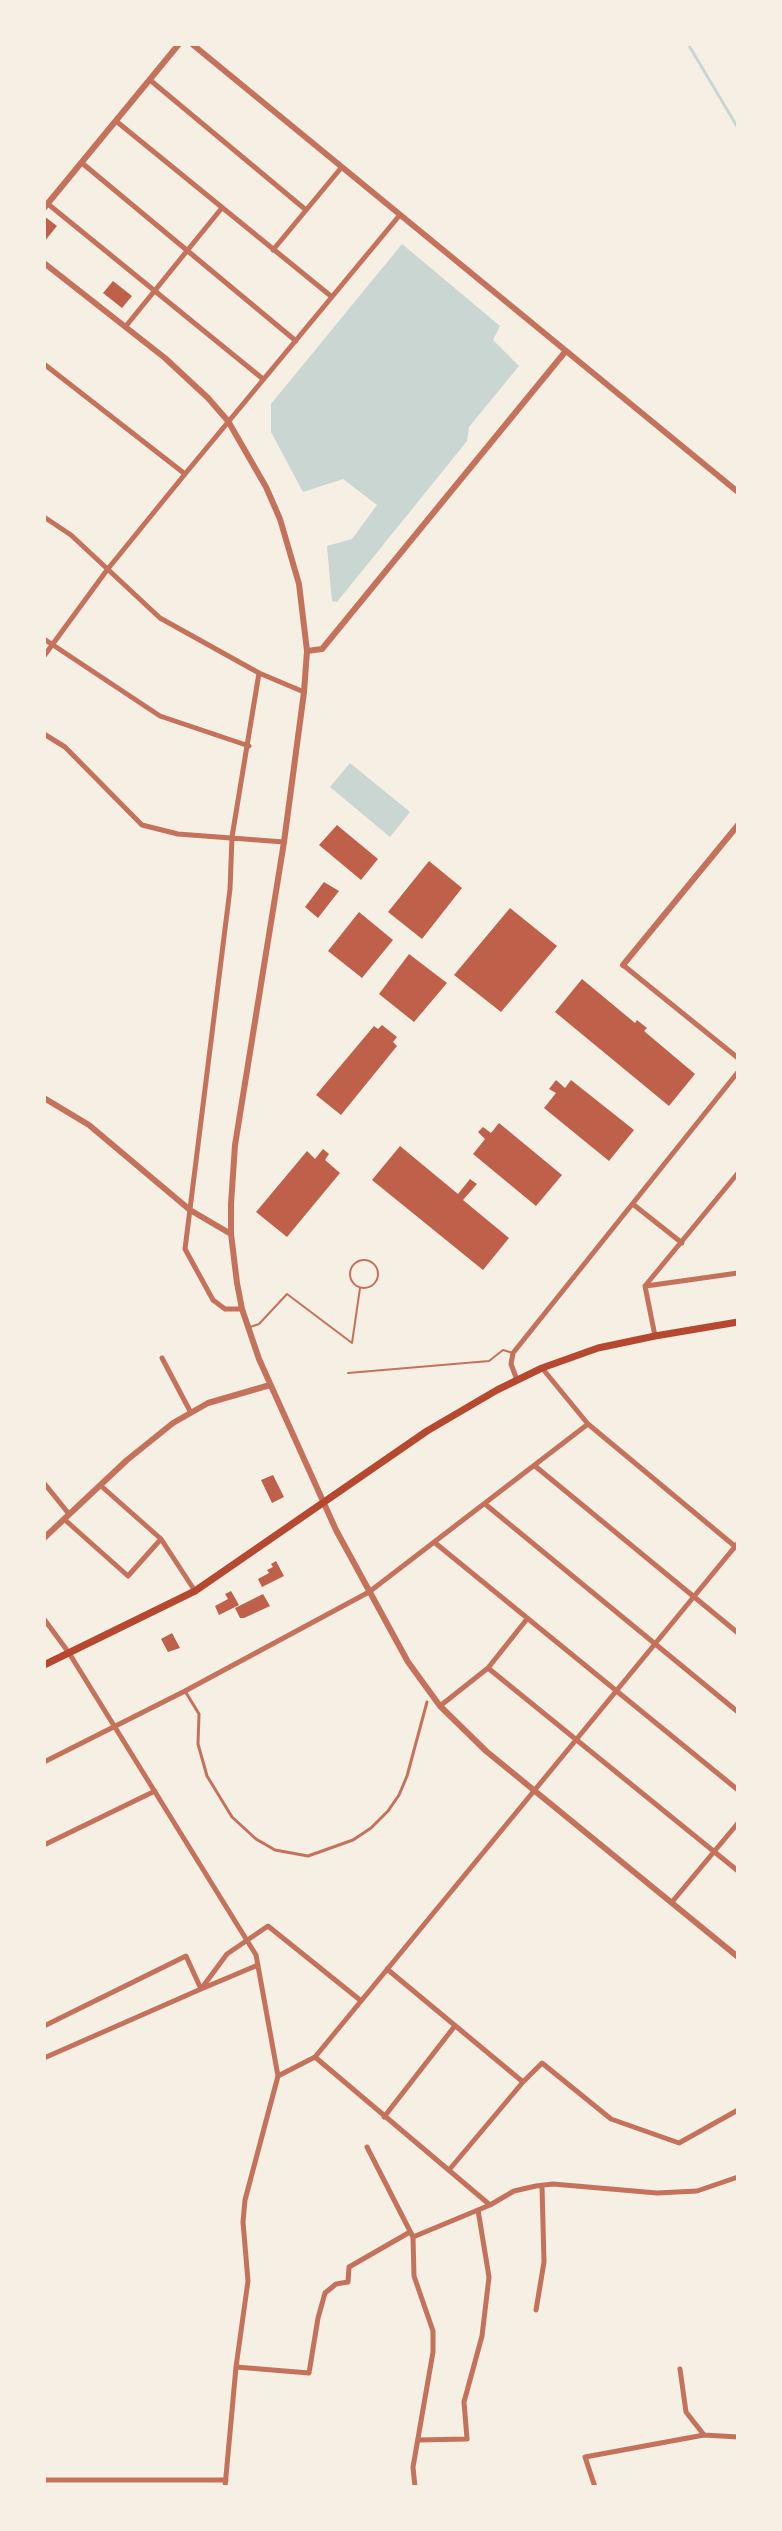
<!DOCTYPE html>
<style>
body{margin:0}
#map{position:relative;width:782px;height:2531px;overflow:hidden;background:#f6efe4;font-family:Manrope,sans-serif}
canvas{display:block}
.frame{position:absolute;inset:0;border:46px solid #f6efe4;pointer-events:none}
</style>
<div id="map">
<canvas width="782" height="2531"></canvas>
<div class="frame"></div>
</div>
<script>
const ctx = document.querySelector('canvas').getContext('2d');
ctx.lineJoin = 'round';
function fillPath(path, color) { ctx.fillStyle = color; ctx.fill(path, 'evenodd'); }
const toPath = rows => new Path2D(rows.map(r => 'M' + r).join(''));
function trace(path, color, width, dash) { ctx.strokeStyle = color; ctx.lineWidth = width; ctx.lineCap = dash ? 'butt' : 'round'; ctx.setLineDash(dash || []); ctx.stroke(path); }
const water = toPath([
 [402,244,500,326,493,340,519,366,469,427,467,441,337,602,332,601,331,591,327,546,352,539,377,505,343,479,303,492,271,432,271,404],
 [350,763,410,812,390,837,330,787]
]);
const stream = toPath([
 [688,44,738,128]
]);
const building = toPath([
 [44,216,57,226,44,242],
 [113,281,132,296,122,308,103,293],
 [337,825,378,859,361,880,319,845],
 [429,861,462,888,422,939,388,912],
 [324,882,339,891,318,918,305,907],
 [510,908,557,946,501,1012,454,975],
 [359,912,393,940,362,978,328,951],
 [409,954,447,983,414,1022,379,994],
 [582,979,635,1023,637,1020,647,1028,644,1031,695,1074,669,1106,555,1012],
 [382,1025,397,1037,393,1042,397,1046,341,1115,316,1095,374,1026,378,1029],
 [556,1080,565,1088,571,1080,634,1130,609,1161,544,1108,556,1093,549,1089],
 [499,1123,562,1175,536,1206,473,1154,485,1139,478,1132,483,1127,491,1133],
 [400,1146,458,1194,470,1179,477,1184,463,1200,509,1238,483,1270,372,1180],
 [323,1149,329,1154,325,1160,340,1173,287,1237,256,1212,307,1151,315,1159],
 [273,1475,284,1497,272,1503,261,1480],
 [276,1561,284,1576,262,1587,258,1579,269,1573,267,1570,273,1567,271,1564],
 [231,1591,239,1605,219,1615,215,1606,228,1599,225,1594],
 [263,1594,270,1606,244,1618,240,1618,235,1608],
 [172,1633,180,1648,168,1652,161,1639]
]);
const service = toPath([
 '350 1274a14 14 0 1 1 28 0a14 14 0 1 1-28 0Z',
 [250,1327,259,1324,287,1294,352,1343,360,1288],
 [348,1373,489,1361,503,1350,513,1353]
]);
const pedestrian = toPath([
 [185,1691,199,1714,198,1744,207,1776,232,1817,256,1839,275,1850,308,1856,353,1840,371,1828,388,1811,399,1795,407,1776,427,1702]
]);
const minor = toPath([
 [150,80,306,210],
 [116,121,332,297],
 [82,163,296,341],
 [48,204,263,379],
 [273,250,341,168],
 [126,326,221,209],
 [44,364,185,474],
 [44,517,71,535,160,618,259,673,304,692],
 [44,639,160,716,249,746],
 [44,656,107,570,185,474,399,216],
 [44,734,65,747,142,825,178,834,284,842],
 [623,965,738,1058],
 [634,1205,682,1243],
 [645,1286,738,1173],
 [645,1286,655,1336],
 [646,1286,738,1273],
 [242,1309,225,1309,213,1300,185,1249,230,889,232,837,259,673],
 [162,1358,190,1411],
 [542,1368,588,1424,737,1548],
 [517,1380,511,1364,513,1353,738,1072],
 [535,1466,738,1633],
 [44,1483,69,1514],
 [485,1504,738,1712],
 [64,1519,128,1576,161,1539,100,1485],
 [161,1539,195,1591],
 [434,1542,738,1790],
 [44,1619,69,1653,256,1955,278,2076,245,2200,243,2222,248,2281,236,2367,225,2487],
 [488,1668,738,1871],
 [440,1706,488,1668,527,1619],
 [44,1762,185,1691,369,1592,588,1424],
 [44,1845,155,1791],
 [672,1902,738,1823],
 [387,1969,523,2082],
 [44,2026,186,1956,201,1989,258,1965],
 [315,2057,490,2205],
 [44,2058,201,1989,227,1954,268,1926,360,2000],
 [278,2076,315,2057,738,1543],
 [384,2117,454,2027],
 [367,2147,413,2237,414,2276,433,2331,433,2352,413,2467,415,2487],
 [449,2170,523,2082,542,2063,611,2119,679,2143,738,2110],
 [413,2237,490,2205,514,2191,536,2186,553,2184,657,2193,697,2191,738,2177],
 [536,2310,544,2262,542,2186],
 [236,2367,309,2373,318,2318,325,2293,336,2284,348,2282,349,2267,410,2232],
 [680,2369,686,2412,704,2435],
 [418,2440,467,2439,464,2402,482,2336,489,2277,478,2210],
 [44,2480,226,2480],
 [595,2487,585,2457,704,2435,738,2437]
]);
const tertiary = toPath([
 [192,44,738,492],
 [44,208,179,44],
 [44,263,165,358,208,398,228,421,266,487,280,519,299,584,307,651,304,692,284,842,235,1145,231,1204,231,1234,237,1283,242,1309,259,1359,336,1530,408,1662,440,1706,486,1751,738,1957],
 [307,651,322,649,565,352],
 [623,965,738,825],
 [44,1098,89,1125,190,1210,231,1234],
 [44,1538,127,1460,173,1423,208,1403,270,1385]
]);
const primary = toPath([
 [44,1665,195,1591,427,1431,497,1390,542,1368,598,1348,655,1336,738,1322]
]);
fillPath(water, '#c9d6d2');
trace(stream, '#c9d6d2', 3);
fillPath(building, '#bf614a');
trace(service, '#c5725c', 2);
trace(pedestrian, '#c5725c', 3);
trace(minor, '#c5725c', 5);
trace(tertiary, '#c5725c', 6);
trace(primary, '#b5482f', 7);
</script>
